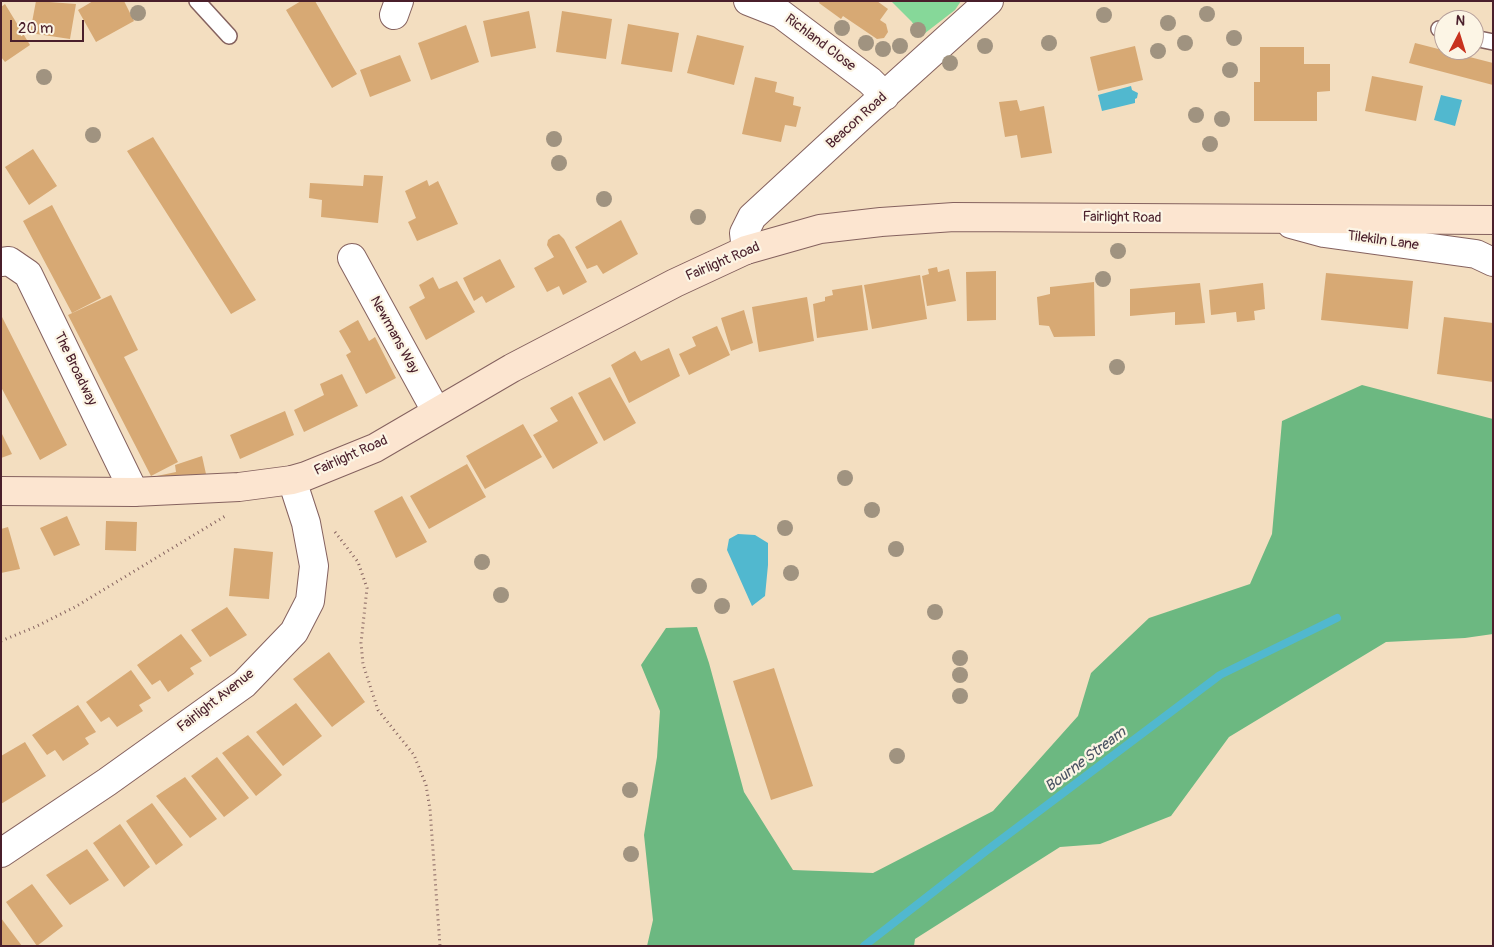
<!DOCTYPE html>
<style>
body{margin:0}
#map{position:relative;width:1494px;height:947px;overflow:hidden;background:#f3dec0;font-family:Pangolin,sans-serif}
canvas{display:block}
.frame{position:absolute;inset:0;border:2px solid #4a1f2b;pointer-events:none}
.north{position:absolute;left:1434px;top:10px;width:50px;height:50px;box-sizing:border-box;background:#fcf5e5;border:1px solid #b59f9b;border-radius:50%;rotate:5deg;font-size:14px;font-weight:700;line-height:20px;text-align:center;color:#4a1f2b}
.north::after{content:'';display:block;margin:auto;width:18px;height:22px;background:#c8321e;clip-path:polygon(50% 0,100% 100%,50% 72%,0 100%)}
.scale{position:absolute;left:10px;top:20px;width:74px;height:22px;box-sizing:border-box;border:2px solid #4a1f2b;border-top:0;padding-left:6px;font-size:15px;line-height:18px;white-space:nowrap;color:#4a1f2b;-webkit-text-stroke:4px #fcf5e5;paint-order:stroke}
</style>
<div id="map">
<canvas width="1494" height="947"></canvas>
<div class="frame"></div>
<div class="north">N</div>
<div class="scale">20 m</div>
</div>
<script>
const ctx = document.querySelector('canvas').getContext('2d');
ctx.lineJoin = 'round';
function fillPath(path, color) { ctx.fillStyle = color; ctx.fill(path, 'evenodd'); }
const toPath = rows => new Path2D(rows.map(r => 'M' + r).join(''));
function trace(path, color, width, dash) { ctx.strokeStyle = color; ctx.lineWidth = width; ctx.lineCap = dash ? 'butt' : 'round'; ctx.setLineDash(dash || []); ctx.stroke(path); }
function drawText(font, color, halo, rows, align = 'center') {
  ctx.font = font + ' Pangolin,sans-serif'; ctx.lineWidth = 4.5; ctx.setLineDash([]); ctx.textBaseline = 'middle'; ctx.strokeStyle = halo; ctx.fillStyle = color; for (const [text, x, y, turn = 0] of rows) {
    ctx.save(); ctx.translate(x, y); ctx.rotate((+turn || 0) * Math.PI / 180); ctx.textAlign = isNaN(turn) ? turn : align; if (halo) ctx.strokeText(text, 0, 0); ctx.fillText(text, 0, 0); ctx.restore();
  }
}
const green = toPath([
 [891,1,961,1,955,10,920,37,912,22]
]);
const forest = toPath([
 [1362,385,1493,419,1493,634,1465,638,1386,642,1229,737,1171,816,1100,844,1060,847,915,939,914,946,647,946,653,920,644,835,657,757,660,711,641,665,666,628,697,627,709,663,744,792,793,870,873,873,993,811,1078,716,1091,673,1149,618,1250,584,1272,534,1282,421]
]);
const water = toPath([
 [1131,86,1132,90,1138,93,1137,98,1135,99,1135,103,1102,111,1098,95],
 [1441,95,1462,100,1455,126,1434,120],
 [738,534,755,535,768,543,768,565,765,596,752,606,727,550,729,539]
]);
const stream = toPath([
 [864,946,986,851,1220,675,1337,618]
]);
const building = toPath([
 [36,1,76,4,70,39,30,33],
 [93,1,124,1,134,21,96,42,78,10],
 [301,1,315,1,357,74,332,88,286,10],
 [820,1,877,1,888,9,880,20,886,24,888,32,884,38,877,39,843,16,841,19,819,3],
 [5,4,30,45,5,62,1,57,1,7],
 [529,11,536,48,491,57,483,21],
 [562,11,612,19,606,59,556,52],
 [628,24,679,33,672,72,621,64],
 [466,25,479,62,431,80,418,43],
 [697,35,744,46,734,85,687,73],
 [1415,43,1493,63,1493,85,1409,63],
 [1135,46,1143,80,1098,91,1090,57],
 [1260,47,1304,47,1304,64,1330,64,1330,91,1317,92,1317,121,1254,121,1254,82,1260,82],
 [400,55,411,81,370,97,360,70],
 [1372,76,1423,86,1416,121,1365,111],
 [755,77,777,82,775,92,794,97,793,105,801,107,796,127,785,125,781,142,742,134],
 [1017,100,1020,111,1044,106,1052,153,1021,158,1017,135,1005,137,999,102],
 [153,137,256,300,231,314,127,151],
 [33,149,57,186,29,205,5,167],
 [364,175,383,176,378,223,321,217,322,200,309,198,310,183,363,186],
 [427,180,429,186,438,181,458,224,417,241,408,222,416,218,405,191],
 [52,205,101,298,72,313,23,221],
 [621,220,638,254,603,274,597,265,587,269,575,247],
 [559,234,564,239,587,282,563,295,559,286,547,292,534,268,554,257,547,245,548,240,553,236],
 [500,259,515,287,486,303,482,296,474,301,463,278],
 [937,267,938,272,949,269,956,301,927,306,922,276,929,274,928,269],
 [996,271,996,320,967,321,966,272],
 [1326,273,1413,281,1408,329,1321,320],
 [920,275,927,319,872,329,864,285],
 [433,277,439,289,457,281,475,312,426,340,409,307,425,298,419,285],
 [1094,282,1095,336,1054,337,1049,326,1039,325,1037,297,1050,294,1050,287],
 [1200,283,1205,323,1175,325,1175,312,1130,316,1130,289],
 [1263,283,1265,309,1254,311,1255,320,1237,322,1236,312,1211,315,1209,290],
 [862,285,868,330,817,338,813,304,825,301,825,297,833,295,832,290],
 [111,295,138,350,124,357,178,462,151,476,68,315],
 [807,297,814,341,759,352,752,307],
 [744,310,753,343,731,351,721,318],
 [1,315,67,445,40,460,1,387],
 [1444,317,1493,323,1493,382,1437,374],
 [358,320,369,341,375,337,396,378,366,394,346,355,351,352,339,331],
 [717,326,730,355,689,375,679,354,696,346,692,337],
 [669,348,680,376,629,403,611,365,635,351,641,361],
 [342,374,358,406,304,432,294,410,324,395,320,384],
 [610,377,636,423,604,441,578,393],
 [572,396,598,443,553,469,533,435,558,421,550,408],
 [285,411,294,435,240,459,230,435],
 [523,424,542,457,485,489,466,456],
 [1,432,12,454,1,458],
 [202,456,208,483,154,487,152,477,176,472,175,465],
 [467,464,486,497,429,529,410,496],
 [402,496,427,542,396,558,374,511],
 [67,516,80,545,54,556,40,528],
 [106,521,137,522,136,551,105,550],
 [8,527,20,569,1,573,1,529],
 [234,548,273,552,269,599,229,596],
 [227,607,247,635,210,657,191,630],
 [181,634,202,661,190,668,194,674,168,692,160,680,152,685,137,665],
 [329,652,365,702,332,727,293,679],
 [774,668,813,786,771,800,733,681],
 [131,670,151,698,139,705,143,711,117,727,109,717,101,722,86,702],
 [296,703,322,736,283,766,256,732],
 [78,705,96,732,85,738,89,744,63,761,55,750,47,755,32,735],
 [248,735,282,775,256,796,222,753],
 [25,742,46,776,1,804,1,756],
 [217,757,249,798,224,817,191,776],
 [185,777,217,819,190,838,156,796],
 [152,803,183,845,156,865,126,821],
 [120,824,150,867,124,887,93,843],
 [87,849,109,880,70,905,46,875],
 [32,884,63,926,37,946,6,902],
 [1,918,22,946,1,946]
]);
const path = toPath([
 [335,532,358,562,367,588,361,643,363,664,378,710,414,755,426,785,430,809,440,946],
 [1,641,35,627,75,607,227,515]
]);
const lane = toPath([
 [197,1,229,36],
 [1439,29,1444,31],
 [1474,38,1493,42]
]);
const street = toPath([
 [748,1,781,14,870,81,885,96],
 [394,15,399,1],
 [1291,224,1324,233,1476,254,1493,262],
 [746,250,744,233,752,217,856,121,989,1],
 [352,258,436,411],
 [1,262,9,261,28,274,134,492],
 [1,853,107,782,244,684,294,632,310,601,314,566,306,523,292,480]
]);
const secondary = toPath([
 [1,491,134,492,239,487,292,480,306,476,375,448,512,368,675,283,746,250,820,229,881,222,954,217,1493,220]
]);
const trees = [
 [138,13],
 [1207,14],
 [1104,15],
 [1168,23],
 [842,28],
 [918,30],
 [1234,38],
 [866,43],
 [1049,43],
 [1185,43],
 [900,46],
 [985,46],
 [883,49],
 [1158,51],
 [950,63],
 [1230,70],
 [44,77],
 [1196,115],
 [1222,119],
 [93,135],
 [554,139],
 [1210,144],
 [559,163],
 [604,199],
 [698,217],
 [1118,251],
 [1103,279],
 [1117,367],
 [845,478],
 [872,510],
 [785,528],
 [896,549],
 [482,562],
 [791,573],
 [699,586],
 [501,595],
 [722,606],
 [935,612],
 [960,658],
 [960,675],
 [960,696],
 [897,756],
 [630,790],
 [631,854]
];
const streetNames = [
 ["Richland Close",820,43,37],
 ["Beacon Road",857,121,-42],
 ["Fairlight Road",1122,218,1],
 ["Tilekiln Lane",1383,241,8],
 ["Fairlight Road",723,262,-23],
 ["Newmans Way",394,335,61],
 ["The Broadway",75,369,64],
 ["Fairlight Road",351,456,-24],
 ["Fairlight Avenue",216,701,-38]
];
const waterNames = [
 ["Bourne Stream",1086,760,-37]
];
fillPath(green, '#86d899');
fillPath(forest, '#6cb881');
fillPath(water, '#51b8cf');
trace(stream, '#51b8cf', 8);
fillPath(building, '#d7a974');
trace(lane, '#85625f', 18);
trace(street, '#85625f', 30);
trace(secondary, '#85625f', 30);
trace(path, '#85625f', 3, [1, 4]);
trace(lane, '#fff', 15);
trace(street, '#fff', 28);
trace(secondary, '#fce5d0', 28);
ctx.fillStyle = '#a09380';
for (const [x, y] of trees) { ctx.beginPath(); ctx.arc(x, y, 8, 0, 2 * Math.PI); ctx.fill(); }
drawText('14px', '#4a1f2b', '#fcf5e5', streetNames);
drawText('italic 15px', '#4c5564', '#fcf5e5', waterNames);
</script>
